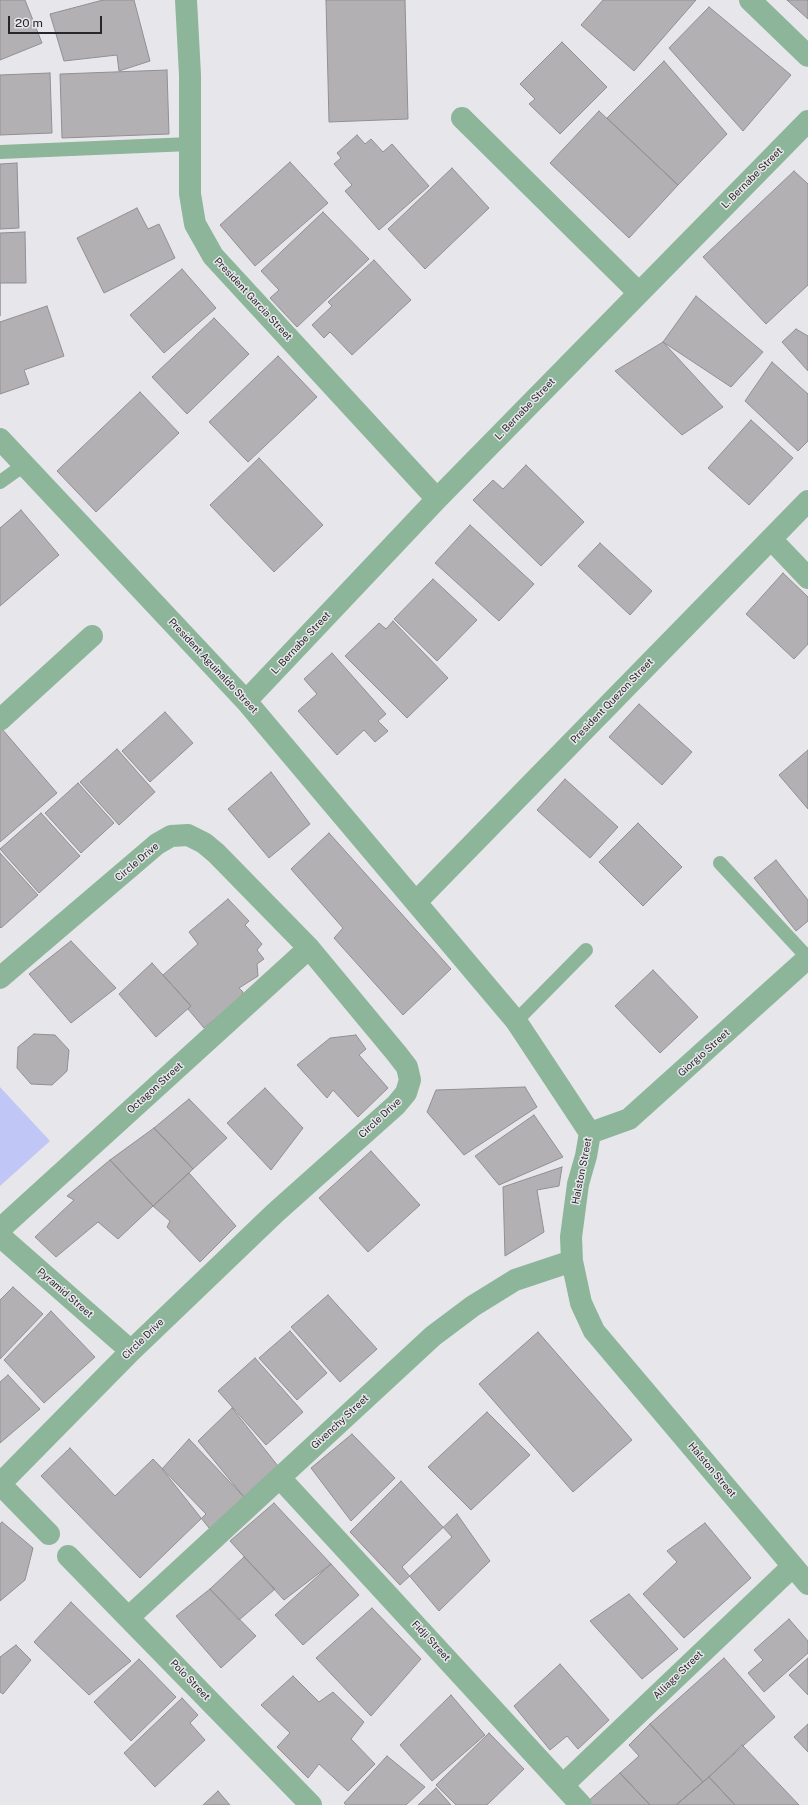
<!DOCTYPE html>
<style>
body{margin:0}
#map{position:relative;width:808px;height:1805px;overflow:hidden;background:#e7e7eb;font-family:"Public Sans",sans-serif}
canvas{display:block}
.scale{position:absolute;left:8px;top:16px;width:94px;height:18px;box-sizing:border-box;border:2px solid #272728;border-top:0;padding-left:5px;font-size:12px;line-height:14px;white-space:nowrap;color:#272728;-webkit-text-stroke:3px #e7e7eb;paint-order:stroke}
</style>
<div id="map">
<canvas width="808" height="1805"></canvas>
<div class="scale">20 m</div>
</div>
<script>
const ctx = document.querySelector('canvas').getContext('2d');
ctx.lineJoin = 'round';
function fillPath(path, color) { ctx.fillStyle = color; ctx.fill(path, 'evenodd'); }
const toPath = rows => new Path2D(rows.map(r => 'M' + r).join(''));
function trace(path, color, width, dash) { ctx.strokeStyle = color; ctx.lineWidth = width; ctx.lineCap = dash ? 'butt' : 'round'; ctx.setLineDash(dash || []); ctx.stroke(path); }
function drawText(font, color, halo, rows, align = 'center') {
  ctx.font = font + ' "Public Sans",sans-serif'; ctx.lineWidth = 3; ctx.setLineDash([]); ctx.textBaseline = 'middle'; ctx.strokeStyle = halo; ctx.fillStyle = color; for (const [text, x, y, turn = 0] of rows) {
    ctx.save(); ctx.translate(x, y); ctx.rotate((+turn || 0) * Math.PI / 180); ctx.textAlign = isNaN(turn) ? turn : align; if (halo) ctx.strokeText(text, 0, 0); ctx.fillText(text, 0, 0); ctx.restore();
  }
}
const green = toPath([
 [0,1087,50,1141,0,1186]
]);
const building = toPath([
 [0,0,25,0,42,43,0,60,0,0],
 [103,0,134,0,150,61,119,71,117,55,64,61,50,14,103,0],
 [326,0,405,0,408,119,329,122,326,0],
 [603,0,696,0,634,71,581,25,603,0],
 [787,0,808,0,808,19,787,0],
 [709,7,791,75,743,131,669,48,709,7],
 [562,42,607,87,560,134,529,104,535,99,520,84,562,42],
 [664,61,727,134,678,185,607,118,664,61],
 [167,70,169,134,62,138,60,74,167,70],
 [50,73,52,133,0,135,0,75,50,73],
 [599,111,678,185,629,238,550,163,599,111],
 [357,135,365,144,371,139,383,152,392,144,429,186,379,230,345,191,352,185,334,164,341,158,337,153,357,135],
 [290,162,328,203,255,266,220,225,290,162],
 [17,163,19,228,0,229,0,164,17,163],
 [452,168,489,208,425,269,388,229,452,168],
 [794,171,808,184,808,285,766,324,703,257,794,171],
 [137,208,148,229,159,224,175,258,104,293,77,238,137,208],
 [323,212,369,259,297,327,270,298,279,290,261,271,323,212],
 [25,232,26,283,0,283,0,316,0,233,25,232],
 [374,260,411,300,352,355,330,332,324,338,312,325,332,306,328,302,374,260],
 [182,269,216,308,164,353,130,315,182,269],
 [696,296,763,352,731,387,663,342,696,296],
 [47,306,64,356,24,370,29,384,0,394,0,322,47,306],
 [214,318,249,354,187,414,152,377,214,318],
 [796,329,808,336,808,371,782,342,796,329],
 [663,342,723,407,682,435,615,371,663,342],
 [278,356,317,397,248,462,209,422,278,356],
 [772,362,808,394,808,441,798,451,745,401,772,362],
 [140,392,179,433,96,512,57,471,140,392],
 [751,420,793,458,749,505,708,468,751,420],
 [259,458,323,525,274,572,210,505,259,458],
 [526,465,584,522,541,566,473,500,493,480,503,489,526,465],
 [21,510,59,555,0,606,0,528,21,510],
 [470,525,534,584,499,621,435,563,470,525],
 [600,543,652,591,630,615,578,566,600,543],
 [783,573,808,597,808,644,794,659,746,614,783,573],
 [433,579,477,620,437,661,394,619,433,579],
 [393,621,448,678,407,718,345,656,379,623,386,629,393,621],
 [332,653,386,714,378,721,388,731,375,742,364,730,337,755,298,711,317,694,304,679,332,653],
 [639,704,692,752,662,785,609,737,639,704],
 [165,712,193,743,150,782,122,751,165,712],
 [2,729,57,793,0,842,0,730,2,729],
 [117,749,155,792,119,825,80,782,117,749],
 [808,750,808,809,779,775,808,750],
 [271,772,310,824,269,858,228,809,271,772],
 [565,779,618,827,590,858,537,810,565,779],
 [78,783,114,823,81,853,45,813,78,783],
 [41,813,80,856,39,893,0,849,41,813],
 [638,823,682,867,643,906,599,862,638,823],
 [329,833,451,969,403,1015,334,938,343,928,291,869,329,833],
 [0,853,38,895,1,928,0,927,0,853],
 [776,860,808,900,808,921,796,931,754,878,776,860],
 [228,899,249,921,245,925,262,944,257,950,264,959,257,964,258,976,239,988,243,992,241,998,204,1028,188,1009,191,1006,163,975,198,944,189,932,228,899],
 [71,941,116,988,71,1023,29,974,71,941],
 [152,963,191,1006,156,1037,119,994,152,963],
 [653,970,698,1017,660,1053,615,1006,653,970],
 [34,1034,55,1035,69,1050,67,1071,52,1085,31,1084,17,1068,18,1047,34,1034],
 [356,1035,366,1049,359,1055,388,1088,358,1117,333,1090,327,1098,297,1065,330,1038,356,1035],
 [525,1087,537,1107,464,1155,427,1112,436,1090,525,1087],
 [265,1088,303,1128,271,1170,227,1123,265,1088],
 [189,1099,227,1138,193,1169,154,1128,189,1099],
 [534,1115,563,1157,499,1185,475,1156,534,1115],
 [154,1128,193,1169,153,1206,110,1160,154,1128],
 [371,1151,420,1205,368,1252,319,1198,371,1151],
 [110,1160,153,1206,118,1239,98,1222,56,1257,35,1237,74,1200,67,1196,110,1160],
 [562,1167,559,1186,537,1190,544,1232,505,1256,503,1187,562,1167],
 [189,1173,236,1226,200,1262,167,1227,170,1221,153,1206,189,1173],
 [13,1287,43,1314,0,1359,0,1300,13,1287],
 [328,1295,377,1349,340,1382,291,1327,328,1295],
 [51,1311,95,1357,44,1403,4,1360,51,1311],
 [290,1331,327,1373,297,1400,259,1358,290,1331],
 [538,1332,632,1440,573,1492,479,1384,538,1332],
 [255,1358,303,1412,266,1445,218,1391,255,1358],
 [8,1375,40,1409,0,1443,0,1382,8,1375],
 [232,1408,278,1466,244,1497,198,1441,232,1408],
 [487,1412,530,1455,471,1510,428,1467,487,1412],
 [352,1434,395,1478,351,1521,311,1468,352,1434],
 [189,1439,244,1497,213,1533,162,1469,189,1439],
 [70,1448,115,1496,153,1459,206,1514,140,1578,41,1476,70,1448],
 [401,1481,452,1537,400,1585,350,1532,401,1481],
 [274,1503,331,1564,284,1600,230,1541,274,1503],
 [457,1514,490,1561,439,1611,402,1567,457,1514],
 [2,1522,33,1548,25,1580,0,1601,0,1524,2,1522],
 [705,1523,751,1578,684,1638,643,1594,677,1562,667,1551,705,1523],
 [244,1557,275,1589,239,1620,210,1589,244,1557],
 [331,1564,359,1595,303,1645,275,1615,331,1564],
 [210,1589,256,1636,221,1668,176,1616,210,1589],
 [629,1594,678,1649,642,1679,590,1621,629,1594],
 [71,1602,131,1661,89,1695,34,1642,71,1602],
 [372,1608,421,1659,371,1716,316,1658,372,1608],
 [789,1619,808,1641,808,1653,764,1692,748,1673,763,1660,754,1650,789,1619],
 [16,1645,31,1660,3,1694,0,1692,0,1657,16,1645],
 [724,1658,775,1717,703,1782,650,1724,724,1658],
 [808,1658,808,1695,789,1675,808,1658],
 [139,1659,176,1697,131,1741,94,1702,139,1659],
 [560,1664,609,1720,578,1749,567,1736,550,1750,514,1706,560,1664],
 [293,1676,319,1702,333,1692,364,1722,351,1739,375,1764,348,1791,319,1764,308,1778,277,1747,290,1733,261,1705,293,1676],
 [451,1695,485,1735,432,1781,400,1745,451,1695],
 [182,1698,198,1715,190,1723,205,1740,155,1787,124,1753,182,1698],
 [650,1724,703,1782,676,1805,650,1805,620,1773,639,1756,629,1745,650,1724],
 [808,1724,808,1752,794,1737,808,1724],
 [489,1733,524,1769,487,1805,456,1805,436,1785,489,1733],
 [742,1745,799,1805,735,1805,709,1777,742,1745],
 [387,1756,425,1787,406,1805,346,1805,344,1803,387,1756],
 [620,1773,650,1805,588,1805,586,1803,620,1773],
 [709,1777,735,1805,676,1805,709,1777],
 [436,1788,451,1805,418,1805,436,1788],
 [218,1791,230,1805,203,1805,218,1791]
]);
const lane = toPath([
 [0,152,190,144],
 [0,482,24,465],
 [720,863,808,958],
 [516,1021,586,950]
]);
const street = toPath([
 [186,0,190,75,190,194,195,224,213,256,437,499],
 [750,0,808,56],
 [462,118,638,292],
 [0,439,246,701,516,1021,590,1133,586,1156,578,1184,571,1237,572,1261,581,1303,594,1331,808,1584],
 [771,539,808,578],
 [246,701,437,499,808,121],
 [0,720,92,636],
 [417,901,808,501],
 [0,978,157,844,171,836,188,835,204,843,216,853,309,948,397,1054,407,1067,410,1080,406,1093,396,1105,275,1213,131,1351,0,1484],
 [590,1133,629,1119,808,958],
 [0,1229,309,948],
 [0,1236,131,1351],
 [280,1478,581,1805],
 [0,1484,49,1534],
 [68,1556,311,1805],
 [129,1617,433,1336,473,1306,515,1280,572,1261],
 [563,1785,793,1566]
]);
const streetNames = [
 ["L. Bernabe Street",752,178,-45],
 ["President Garcia Street",253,299,47],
 ["L. Bernabe Street",525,409,-46],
 ["L. Bernabe Street",301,643,-47],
 ["President Aguinaldo Street",213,666,47],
 ["President Quezon Street",612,701,-46],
 ["Circle Drive",137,862,-40],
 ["Giorgio Street",704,1053,-42],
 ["Octagon Street",155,1088,-42],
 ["Circle Drive",380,1118,-43],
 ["Halston Street",582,1171,-79],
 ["Pyramid Street",65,1293,41],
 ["Circle Drive",143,1339,-44],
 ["Givenchy Street",340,1422,-43],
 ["Halston Street",712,1470,50],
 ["Fidji Street",431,1641,47],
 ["Alliage Street",678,1675,-44],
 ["Polo Street",190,1680,46]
];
fillPath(green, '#c0c6f5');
fillPath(building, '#b2b0b3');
trace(building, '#918f92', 1);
trace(lane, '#8db59a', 14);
trace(street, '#8db59a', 22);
drawText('10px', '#272728', '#e7e7eb', streetNames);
</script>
